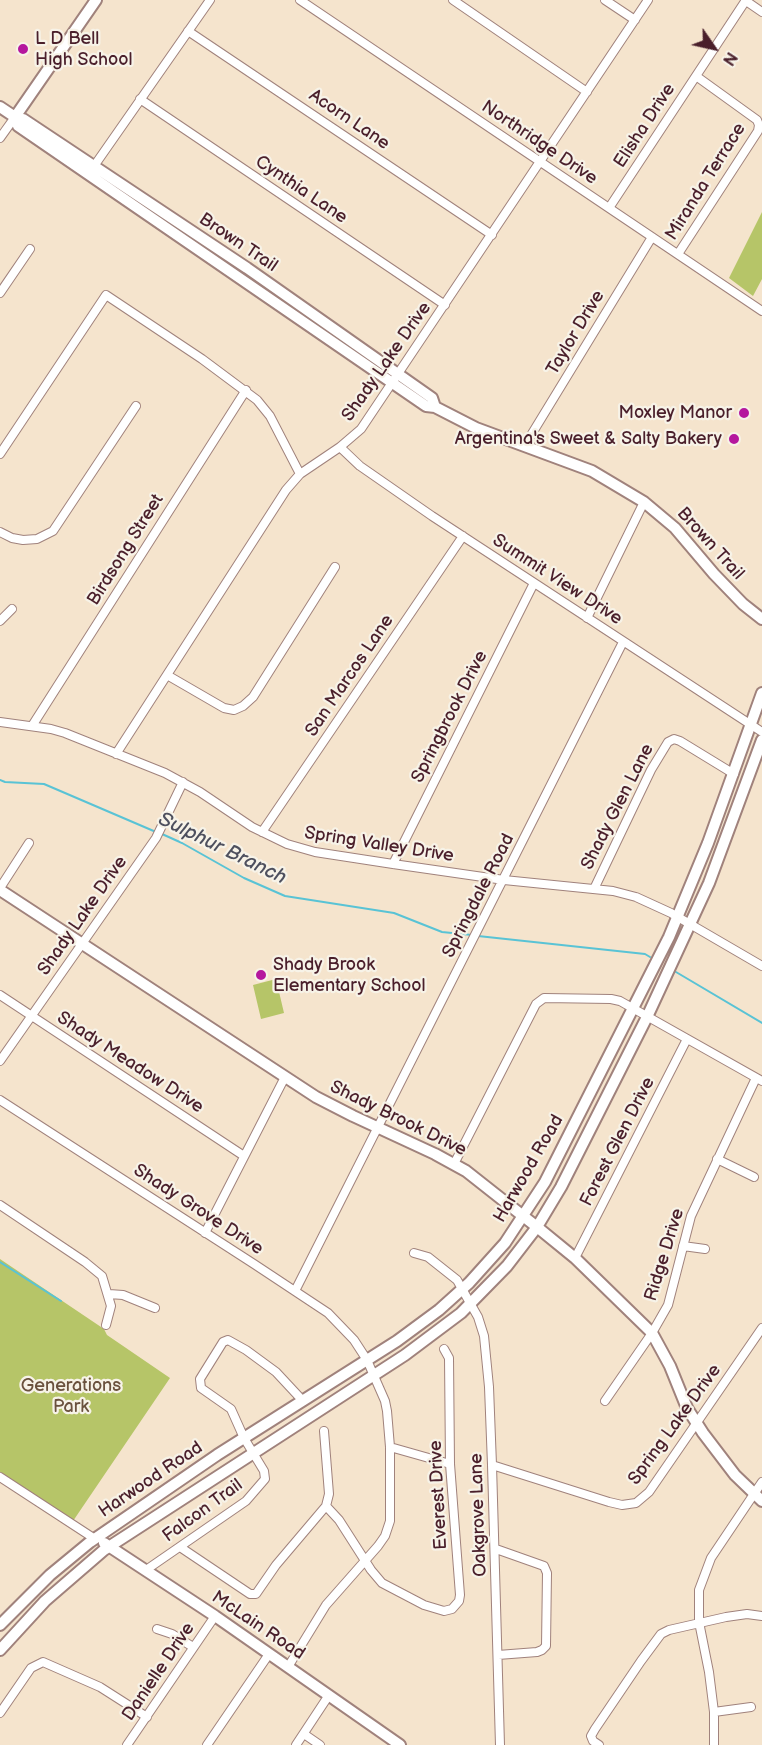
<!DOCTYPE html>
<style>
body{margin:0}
#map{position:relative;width:762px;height:1745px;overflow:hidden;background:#f5e4cd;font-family:"Balsamiq Sans",sans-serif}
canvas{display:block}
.north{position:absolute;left:684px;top:18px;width:60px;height:60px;-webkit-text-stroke:4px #f7f3e8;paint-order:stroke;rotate:124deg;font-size:16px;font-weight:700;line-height:24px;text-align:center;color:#4a1f2b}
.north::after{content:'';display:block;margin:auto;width:21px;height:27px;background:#4a1f2b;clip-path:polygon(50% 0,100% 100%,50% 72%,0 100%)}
</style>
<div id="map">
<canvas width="762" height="1745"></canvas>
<div class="north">N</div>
</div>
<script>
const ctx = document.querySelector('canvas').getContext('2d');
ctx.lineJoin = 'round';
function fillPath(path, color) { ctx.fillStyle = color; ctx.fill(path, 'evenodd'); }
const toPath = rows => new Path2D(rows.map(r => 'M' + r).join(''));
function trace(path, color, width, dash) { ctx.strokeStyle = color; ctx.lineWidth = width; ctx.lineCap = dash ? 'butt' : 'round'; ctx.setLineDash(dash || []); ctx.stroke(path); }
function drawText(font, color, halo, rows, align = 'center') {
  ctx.font = font + ' "Balsamiq Sans",sans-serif'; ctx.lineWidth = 4.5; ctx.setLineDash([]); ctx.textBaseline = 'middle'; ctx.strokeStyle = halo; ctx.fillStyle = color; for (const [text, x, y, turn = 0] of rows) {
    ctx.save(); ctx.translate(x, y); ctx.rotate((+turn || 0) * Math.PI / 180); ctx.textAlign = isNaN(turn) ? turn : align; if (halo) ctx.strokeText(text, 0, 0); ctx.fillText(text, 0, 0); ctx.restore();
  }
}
const green = toPath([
 [762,212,762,279,753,296,729,278],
 [276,979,284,1013,261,1019,253,985],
 [0,1259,104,1329,107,1335,170,1378,71,1524,0,1477]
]);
const stream = toPath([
 [0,780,5,782,44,784,156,832],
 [162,834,182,843,244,878,285,896,394,913,442,932,472,935],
 [478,936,645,954,650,957],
 [676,972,762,1023],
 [0,1262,61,1301]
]);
const street = toPath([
 [300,0,762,311],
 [453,0,587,92],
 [605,0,635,20],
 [746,1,762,12],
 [188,31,492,235],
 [140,99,445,305],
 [0,138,15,117],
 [92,169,210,0],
 [609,208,746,0],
 [678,254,758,131,759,125,757,120,696,76],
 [0,293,30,249],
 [525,445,652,237],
 [340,447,360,466,432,516,762,732],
 [0,454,106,295,202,359,257,400,270,416,300,474],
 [0,532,12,538,23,540,37,539,53,531,136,406],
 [587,618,644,502],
 [0,621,12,609],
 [167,675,224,708,234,710,243,706,253,697,335,567],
 [0,722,51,729,65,733,165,773,200,792,252,827,287,844,315,852,393,864,504,880,613,891,636,897,671,913,762,966],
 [32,726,246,390],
 [116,754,286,490,300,474,340,447,361,429,648,0],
 [262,832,463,536],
 [393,864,534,583],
 [0,888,29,843],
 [594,889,651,770,668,742,674,739,680,741,734,774],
 [0,995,244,1156],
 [0,1061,156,838,183,782],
 [0,1100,254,1264,328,1313,354,1340,367,1360,385,1401,387,1411,390,1447,390,1521,385,1536,378,1546,326,1605,288,1667],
 [717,1159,754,1177],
 [454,1164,536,1004,544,998,611,999,620,1001,762,1081],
 [0,1205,85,1262,102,1276,111,1306,106,1325],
 [205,1233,285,1077],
 [683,1246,705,1249],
 [414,1253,428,1257,457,1280,478,1317,484,1336,489,1387,492,1465,500,1745],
 [575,1258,687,1039],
 [295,1291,623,642],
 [109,1294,123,1295,155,1308],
 [605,1401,652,1333,668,1305,691,1216,756,1078],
 [324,1431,329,1494,326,1506,339,1520,371,1570,382,1583,424,1605,444,1611,452,1609,459,1601,460,1595,450,1464,449,1358,444,1349],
 [390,1447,450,1464],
 [492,1465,609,1502,622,1505,636,1503,649,1492,762,1328],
 [0,1477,95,1539],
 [180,1547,250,1594,256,1594,276,1565,326,1506],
 [496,1549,544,1566,547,1573,546,1646,542,1650,537,1652,498,1655],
 [146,1570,246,1501,265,1479,264,1471,244,1438,231,1409,201,1388,200,1379,223,1342,228,1340,246,1350,276,1372,303,1401],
 [157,1629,172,1634,193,1647],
 [714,1712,751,1707],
 [0,1713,31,1668,43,1662,100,1687,147,1717],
 [304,1734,320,1745],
 [127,1745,215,1616],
 [207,1745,269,1654],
 [296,1745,329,1695],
 [599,1745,593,1741,591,1736,595,1729,641,1661,661,1634,669,1630,726,1617,747,1614,762,1616],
 [714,1745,714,1712,709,1672,699,1622,699,1590,711,1558,762,1482]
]);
const secondary = toPath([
 [0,107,15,117,23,119,247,268,432,398,435,407],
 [15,117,18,126,426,406,435,407,476,428,592,471,644,502,675,528,714,574,743,604,762,619],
 [15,117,96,0],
 [0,890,316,1097,353,1116,435,1154,466,1171,537,1227,575,1258,652,1333,670,1366,687,1408,703,1433,735,1475,762,1501],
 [104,1543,215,1616,400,1745],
 [0,1625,50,1575,90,1542,217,1455,397,1341,439,1310,469,1283,505,1243,545,1182,669,937,708,843,762,693],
 [0,1650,45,1601,104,1550,405,1355,461,1313,507,1266,537,1227,561,1187,647,1017,709,883,762,740]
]);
const markers = [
 [23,49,6,"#b5179e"],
 [744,413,6,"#b5179e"],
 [734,439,6,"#b5179e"],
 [261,975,6,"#b5179e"]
];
const poiNames = [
 ["L D Bell",35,39],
 ["High School",35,60],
 ["Moxley Manor",732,413,"right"],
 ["Argentina's Sweet & Salty Bakery",722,439,"right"],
 ["Shady Brook",273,965],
 ["Elementary School",273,986]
];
const streetNames = [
 ["Acorn Lane",349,120,34],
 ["Elisha Drive",645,126,-57],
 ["Northridge Drive",539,143,34],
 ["Miranda Terrace",706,182,-58],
 ["Cynthia Lane",301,190,34],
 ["Brown Trail",238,243,34],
 ["Taylor Drive",576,333,-59],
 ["Shady Lake Drive",387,362,-55],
 ["Brown Trail",710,544,48],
 ["Birdsong Street",126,550,-58],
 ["Summit View Drive",557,580,33],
 ["San Marcos Lane",350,676,-56],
 ["Springbrook Drive",450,717,-63],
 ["Shady Glen Lane",618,807,-63],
 ["Spring Valley Drive",379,845,9],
 ["Springdale Road",479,896,-63],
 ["Shady Lake Drive",83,916,-55],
 ["Shady Meadow Drive",130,1063,33],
 ["Shady Brook Drive",398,1119,26],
 ["Forest Glen Drive",618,1142,-63],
 ["Harwood Road",529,1169,-60],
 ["Shady Grove Drive",198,1210,33],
 ["Ridge Drive",665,1255,-73],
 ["Spring Lake Drive",675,1425,-54],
 ["Harwood Road",151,1480,-34],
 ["Everest Drive",439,1495,-93],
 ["Falcon Trail",203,1511,-36],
 ["Oakgrove Lane",479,1515,-92],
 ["McLain Road",258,1626,34],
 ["Danielle Drive",159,1672,-56]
];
const parkNames = [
 ["Generations",71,1386],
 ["Park",71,1407]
];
const waterNames = [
 ["Sulphur Branch",222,849,26]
];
fillPath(green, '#b6c568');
trace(stream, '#59c3d5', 2);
trace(street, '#a0827c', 10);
trace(secondary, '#a0827c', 14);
trace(street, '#fff', 8);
trace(secondary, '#fff', 10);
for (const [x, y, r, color] of markers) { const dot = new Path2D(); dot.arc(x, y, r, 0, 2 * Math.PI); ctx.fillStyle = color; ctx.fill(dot); trace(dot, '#f7f3e8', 2); }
drawText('18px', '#4a1f2b', '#f7f3e8', poiNames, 'left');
drawText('18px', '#4a1f2b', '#f7f3e8', streetNames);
drawText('18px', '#6a513d', '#f7f3e8', parkNames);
drawText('italic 20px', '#4e505e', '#f7f3e8', waterNames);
</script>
